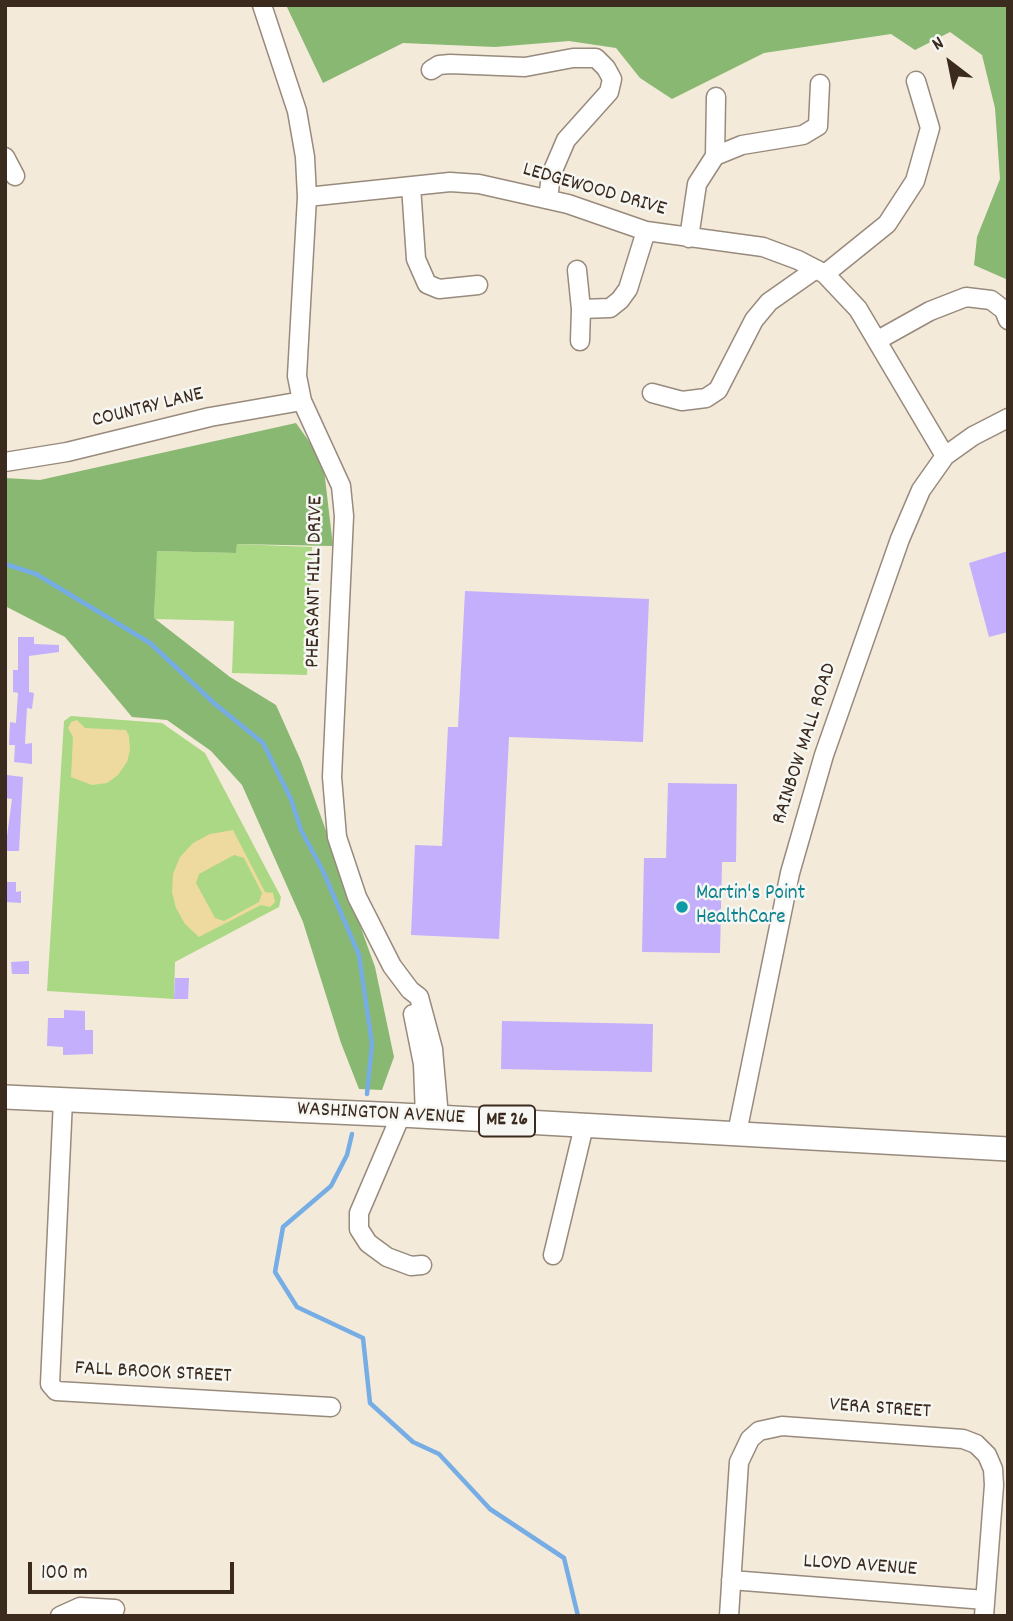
<!DOCTYPE html>
<style>
body{margin:0}
#map{position:relative;width:1013px;height:1621px;overflow:hidden;background:#f4eada;font-family:Dekko,sans-serif}
canvas{display:block}
.frame{position:absolute;inset:0;border:7px solid #3b2a1e;pointer-events:none}
.north{position:absolute;left:915px;top:28px;width:70px;height:70px;-webkit-text-stroke:5px #f6f6f2;paint-order:stroke;rotate:328deg;font-size:19px;font-weight:700;line-height:28px;text-align:center;color:#3b2a1e}
.north::after{content:'';display:block;margin:auto;width:24px;height:32px;background:#3b2a1e;clip-path:polygon(50% 0,100% 100%,50% 72%,0 100%)}
.scale{position:absolute;left:28px;top:1562px;width:206px;height:32px;box-sizing:border-box;border:4px solid #3b2a1e;border-top:0;padding-left:9px;font-size:21px;line-height:24px;white-space:nowrap;color:#3b2a1e;-webkit-text-stroke:5px #f6f6f2;paint-order:stroke}
</style>
<div id="map">
<canvas width="1013" height="1621"></canvas>
<div class="frame"></div>
<div class="north">N</div>
<div class="scale">100 m</div>
</div>
<script>
const ctx = document.querySelector('canvas').getContext('2d');
ctx.lineJoin = 'round';
function fillPath(path, color) { ctx.fillStyle = color; ctx.fill(path, 'evenodd'); }
const toPath = rows => new Path2D(rows.map(r => 'M' + r).join(''));
function trace(path, color, width, dash) { ctx.strokeStyle = color; ctx.lineWidth = width; ctx.lineCap = dash ? 'butt' : 'round'; ctx.setLineDash(dash || []); ctx.stroke(path); }
function drawText(font, color, halo, rows, align = 'center') {
  ctx.font = font + ' Dekko,sans-serif'; ctx.lineWidth = 5; ctx.setLineDash([]); ctx.textBaseline = 'middle'; ctx.strokeStyle = halo; ctx.fillStyle = color; for (const [text, x, y, turn = 0] of rows) {
    ctx.save(); ctx.translate(x, y); ctx.rotate((+turn || 0) * Math.PI / 180); ctx.textAlign = isNaN(turn) ? turn : align; if (halo) ctx.strokeText(text, 0, 0); ctx.fillText(text, 0, 0); ctx.restore();
  }
}
const green = toPath([
 [237,544,312,547,307,675,232,673,234,621,154,619,156,551,236,553],
 [71,716,162,723,205,753,281,897,279,907,175,962,174,999,47,991,64,721]
]);
const forest = toPath([
 [286,5,1008,5,1008,280,974,265,977,237,1000,179,995,108,982,55,950,32,915,50,891,34,764,53,672,99,640,78,616,48,569,41,495,47,403,43,323,83],
 [296,423,323,461,333,546,237,544,236,553,157,551,154,618,230,677,276,705,301,761,375,967,394,1057,382,1090,359,1089,341,1043,303,922,242,785,211,751,167,720,132,717,65,637,5,606,5,478,40,480]
]);
const sand = toPath([
 [77,720,85,728,126,730,129,736,130,750,127,762,118,775,107,783,92,785,71,777,73,737,68,728,71,722],
 [233,830,265,892,273,893,275,902,270,907,261,905,199,937,185,924,176,908,172,892,173,874,180,857,193,843,210,834],
 [234,855,244,858,262,893,259,902,224,921,215,918,196,883,199,874]
]);
const stream = toPath([
 [5,564,36,574,150,643,215,704,263,743,291,799,301,830,323,871,359,955,372,1044,367,1094],
 [352,1134,347,1155,331,1186,283,1227,275,1272,297,1307,363,1338,370,1403,413,1442,439,1454,490,1509,564,1558,578,1616]
]);
const building = toPath([
 [1008,551,1008,632,989,637,969,563],
 [465,591,649,599,643,742,509,737,499,939,411,935,415,845,442,846,448,727,458,727],
 [18,637,34,637,34,644,59,645,59,652,29,656,29,692,34,693,32,709,27,708,25,744,32,743,32,764,14,762,15,745,9,745,10,722,16,723,18,693,13,692,13,670,18,670],
 [7,775,23,777,19,851,5,851,12,799,5,798],
 [668,783,737,784,736,862,722,862,720,953,642,952,644,858,666,858],
 [5,882,16,882,16,892,21,891,21,903,5,902],
 [29,961,29,974,12,974,11,962],
 [175,978,189,978,188,999,174,999],
 [64,1010,85,1011,85,1030,93,1030,93,1054,63,1055,63,1047,47,1046,48,1018,64,1018],
 [502,1021,653,1024,652,1072,501,1069]
]);
const minor = toPath([
 [262,5,297,111,305,157,307,197,297,376,302,401,341,486,344,516,332,777,337,837,357,897,392,966,410,990,419,997,433,1049,439,1117],
 [431,70,439,65,450,64,525,67,573,58,596,58,606,68,612,79,609,92,566,140,551,175,548,199],
 [715,156,716,97],
 [5,157,15,176],
 [411,186,416,259,427,284,439,289,478,285],
 [307,197,450,182,479,184,568,204,646,231,763,247,798,260,825,274,858,309,945,456],
 [689,238,697,184,715,156,742,145,803,135,818,126,820,84],
 [577,270,581,309,580,341],
 [825,274,887,224,915,181,930,128,916,81],
 [581,309,610,308,620,300,628,289,646,231],
 [878,340,930,311,966,297,991,300,1004,310,1008,320],
 [652,393,682,401,706,398,718,390,754,320,769,302,816,269],
 [5,462,67,452,210,417,302,401],
 [413,1014,423,1064,425,1116],
 [63,1100,50,1384,56,1391,331,1407],
 [401,1115,359,1213,359,1229,368,1243,387,1257,411,1266,422,1265],
 [737,1133,790,873,824,755,900,539,921,490,945,456,973,436,1008,418],
 [553,1255,584,1126],
 [731,1580,985,1600],
 [60,1616,80,1607,115,1609],
 [729,1616,739,1462,750,1439,759,1431,782,1426,963,1439,976,1444,987,1455,993,1469,994,1485,984,1616]
]);
const major = toPath([
 [5,1097,401,1115,1008,1149]
]);
const markers = [
 [682,907,7,"#0f9aa8"]
];
const shields = [
 [507,1121,56]
];
const shieldNames = [
 ["ME 26",507,1121]
];
const streetNames = [
 ["LEDGEWOOD DRIVE",594,191,16],
 ["COUNTRY LANE",148,409,-14],
 ["PHEASANT HILL DRIVE",316,582,-89],
 ["RAINBOW MALL ROAD",806,744,-72],
 ["WASHINGTON AVENUE",381,1115,3],
 ["FALL BROOK STREET",153,1374,3],
 ["VERA STREET",880,1410,4],
 ["LLOYD AVENUE",860,1567,4]
];
const cultureNames = [
 ["Martin's Point",696,895],
 ["HealthCare",696,919]
];
fillPath(green, '#abd884');
fillPath(forest, '#88b872');
fillPath(sand, '#eeda9e');
trace(stream, '#76ade5', 4.5);
fillPath(building, '#c3affb');
trace(minor, '#988a7c', 21);
trace(major, '#988a7c', 26);
trace(minor, '#fff', 18);
trace(major, '#fff', 23);
for (const [x, y, r, color] of markers) { const dot = new Path2D(); dot.arc(x, y, r, 0, 2 * Math.PI); ctx.fillStyle = color; ctx.fill(dot); trace(dot, '#f6f6f2', 2.5); }
for (const [x, y, w] of shields) { const box = new Path2D(); box.roundRect(x - w / 2, y - 15.5, w, 31, 5); ctx.fillStyle = '#f6f6f2'; ctx.fill(box); trace(box, '#3b2a1e', 2); }
drawText('bold 19px', '#3b2a1e', null, shieldNames);
drawText('21px', '#3b2a1e', '#f6f6f2', streetNames);
drawText('21px', '#0d838f', '#f6f6f2', cultureNames, 'left');
</script>
